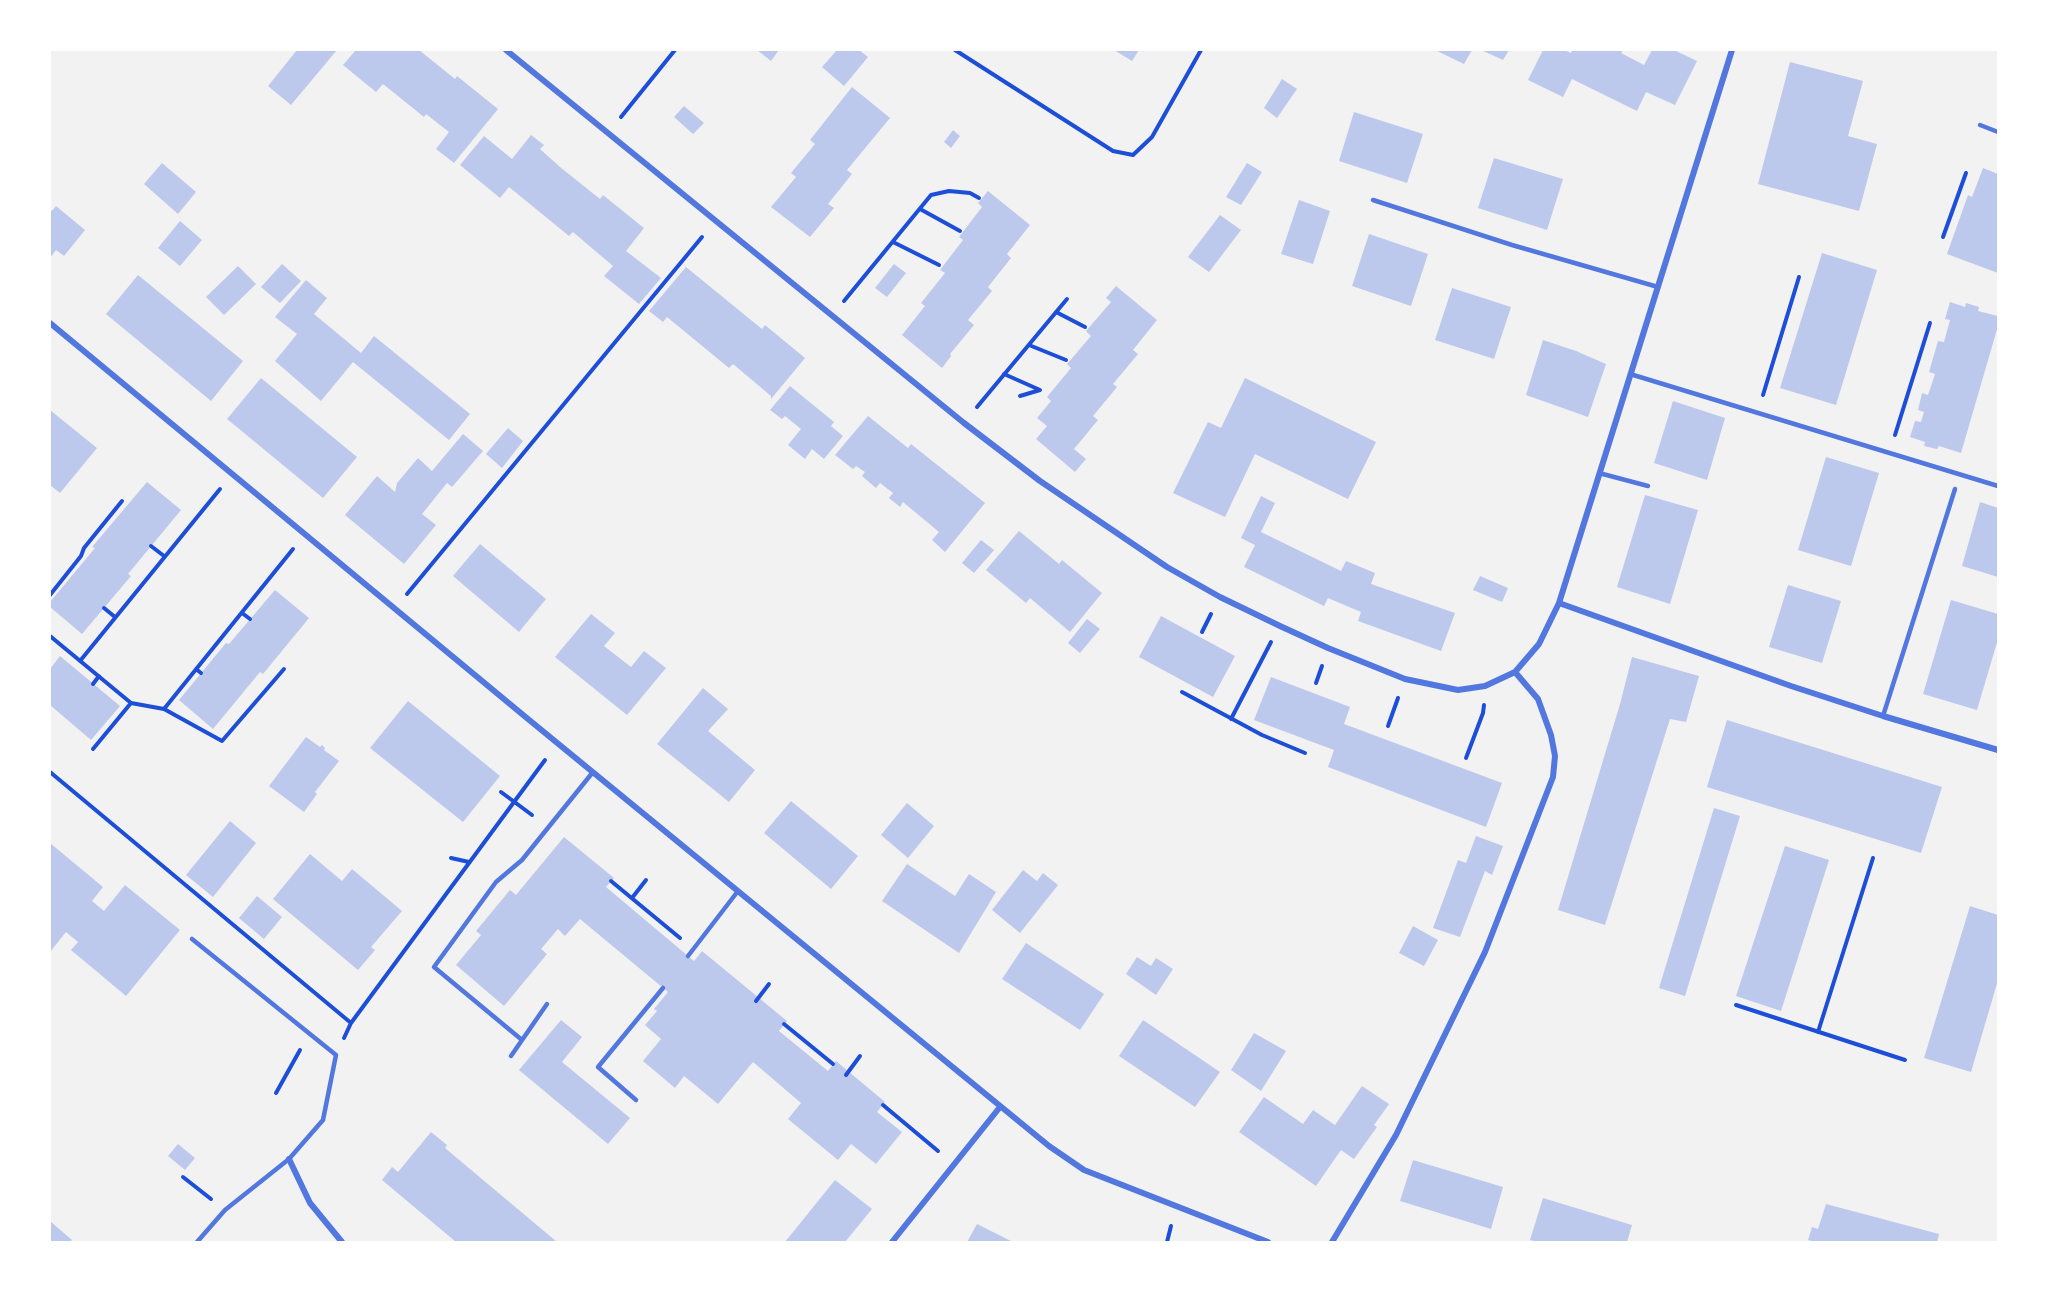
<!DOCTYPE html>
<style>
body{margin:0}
#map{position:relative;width:2048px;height:1292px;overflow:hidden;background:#f2f2f2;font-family:Arial,sans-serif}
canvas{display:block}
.frame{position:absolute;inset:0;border:51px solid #fff;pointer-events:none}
</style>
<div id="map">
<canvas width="2048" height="1292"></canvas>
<div class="frame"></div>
</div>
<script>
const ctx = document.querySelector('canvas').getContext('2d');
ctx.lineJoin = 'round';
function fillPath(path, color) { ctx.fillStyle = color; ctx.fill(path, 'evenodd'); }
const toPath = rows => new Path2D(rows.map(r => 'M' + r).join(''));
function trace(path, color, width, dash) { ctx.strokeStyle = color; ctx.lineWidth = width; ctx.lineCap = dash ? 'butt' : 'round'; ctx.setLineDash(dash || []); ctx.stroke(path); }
const building = toPath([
 [297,50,337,50,291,105,268,86],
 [356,50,419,50,455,79,457,76,498,109,454,163,436,149,449,132,426,114,424,117,383,84,376,92,343,65],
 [757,50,779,50,771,61],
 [837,50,859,50,868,57,844,86,822,67],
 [1114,50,1139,50,1132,61],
 [1435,50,1472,50,1464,64],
 [1481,50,1509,50,1503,60],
 [1543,50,1564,50,1571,53,1572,50,1623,50,1621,53,1644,65,1652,50,1674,50,1697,61,1675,105,1646,92,1637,111,1572,79,1563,97,1528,80],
 [1790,62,1863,81,1848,136,1877,144,1859,211,1758,184],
 [1282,79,1297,89,1277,118,1264,108],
 [852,87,890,118,847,170,852,174,828,204,834,208,810,237,771,207,796,177,791,173,815,144,810,140],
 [684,106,704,123,693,134,674,117],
 [1354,112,1423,134,1407,183,1339,161],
 [953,130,960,136,951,148,944,142],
 [531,135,544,145,540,149,560,167,600,199,603,195,644,228,626,251,661,278,639,304,604,276,613,266,573,232,569,236,509,187,500,198,460,165,484,136,512,159],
 [1494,158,1563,179,1547,230,1478,208],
 [162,163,196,192,178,214,144,184],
 [1247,163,1262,172,1241,205,1226,197],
 [1983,168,1998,174,1998,273,1947,254,1968,195,1972,197],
 [988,191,1030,225,1007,254,1011,258,988,287,992,291,968,320,974,325,950,354,951,356,942,368,902,335,925,306,921,303,945,273,940,270,963,240,959,237,982,207,978,203],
 [1299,200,1330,211,1313,264,1281,254],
 [56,206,85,230,64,256,56,250,50,258,50,209,52,211],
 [1220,215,1241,230,1209,272,1188,257],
 [180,221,202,240,180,266,158,248],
 [1369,234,1428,254,1411,306,1352,286],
 [1822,253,1877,270,1836,405,1780,388],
 [282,264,301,281,280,303,261,287],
 [894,264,906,273,887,297,875,288],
 [238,266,256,284,224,315,206,297],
 [686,267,762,329,765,325,805,358,771,399,771,396,733,364,729,368,667,317,663,322,649,311],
 [138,275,243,361,211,401,106,314],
 [306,280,327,298,314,314,361,353,374,336,470,414,449,440,353,362,321,401,275,361,297,334,275,317],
 [1116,286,1157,320,1133,350,1138,354,1113,384,1117,387,1093,416,1098,420,1074,449,1086,459,1075,472,1036,439,1047,426,1037,418,1051,401,1047,397,1071,368,1067,364,1091,336,1086,331,1111,302,1106,298],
 [1452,288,1511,307,1494,359,1435,340],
 [1950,302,1965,307,1966,303,1979,307,1978,311,1998,316,1998,326,1961,453,1939,446,1937,449,1924,446,1925,442,1910,437,1915,421,1921,422,1924,412,1918,410,1922,393,1928,395,1935,374,1929,372,1938,341,1944,342,1950,320,1945,319],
 [1543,340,1576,351,1606,364,1588,417,1526,395],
 [261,378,357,457,323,498,227,419],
 [1245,378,1376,442,1348,499,1255,454,1225,517,1173,493,1208,422,1221,428],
 [790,386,834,422,831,426,843,436,824,459,812,449,805,459,788,445,801,429,785,416,782,419,770,410],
 [1673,401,1725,418,1707,480,1654,463],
 [50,410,97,448,60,493,50,485],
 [868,416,908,448,911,444,985,503,945,552,932,540,939,532,903,502,900,507,889,498,893,493,880,483,876,488,862,476,865,472,856,466,853,469,835,455],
 [508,428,523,441,502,468,486,454],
 [463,434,483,451,452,487,447,483,422,514,436,525,404,564,345,515,377,476,395,492,397,483,418,458,432,471],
 [1826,457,1879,473,1851,566,1798,550],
 [147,482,181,510,128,574,131,576,82,634,50,607,50,602,95,548,92,547],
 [1645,495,1698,510,1670,604,1617,587],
 [1261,496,1275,503,1261,532,1341,571,1346,561,1375,573,1371,584,1455,613,1441,651,1358,621,1361,612,1328,598,1324,606,1244,567,1255,545,1241,538],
 [1980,502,1998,508,1998,577,1962,566],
 [1019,531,1059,564,1062,560,1102,593,1070,632,1030,598,1026,603,986,570],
 [981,540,994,550,974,573,962,563],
 [480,544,546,599,519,632,453,576],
 [1480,576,1508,588,1502,602,1473,590],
 [1788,585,1841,601,1822,663,1769,647],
 [275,590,309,618,263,674,260,672,213,729,179,700,226,643,229,644],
 [1951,600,1998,614,1998,639,1977,710,1923,694],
 [591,614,615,633,604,646,631,667,644,651,666,668,627,715,555,657],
 [1161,616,1235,656,1213,697,1139,657],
 [1087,619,1100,629,1080,653,1068,643],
 [60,656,120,706,91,740,50,705,50,669],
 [1632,657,1699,676,1686,722,1670,719,1605,925,1558,910,1620,704],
 [1271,677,1350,707,1344,724,1502,783,1486,827,1328,767,1334,750,1254,720],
 [703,688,728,709,708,731,755,770,729,802,657,744],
 [408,701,500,776,463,822,370,748],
 [1727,720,1942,787,1921,853,1707,787],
 [306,737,320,747,322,745,325,748,324,750,339,761,315,792,317,794,304,812,269,786],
 [791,801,858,856,831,889,764,833],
 [907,803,934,826,908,858,881,835],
 [1714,808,1740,816,1685,996,1659,988],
 [230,821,256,843,213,897,186,875],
 [1476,836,1503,846,1492,875,1485,871,1460,937,1433,928,1458,860,1466,863],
 [564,837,614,878,606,887,694,961,702,951,787,1021,779,1031,828,1071,836,1061,885,1102,877,1112,902,1132,876,1164,851,1144,838,1160,788,1119,801,1103,753,1062,718,1104,684,1076,675,1088,643,1061,661,1039,645,1025,657,1011,654,1009,668,992,580,919,565,936,558,929,541,949,547,954,504,1006,456,965,481,935,476,931,510,890,516,895],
 [50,843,103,887,92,901,104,911,125,885,180,930,126,996,71,950,78,942,66,932,50,952],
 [1785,846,1829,860,1781,1011,1736,996],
 [310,854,342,881,352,869,402,911,371,947,375,950,358,970,273,899],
 [907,864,955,896,969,874,996,892,959,953,882,901],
 [1023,870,1037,881,1043,873,1058,885,1020,933,992,910],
 [257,896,282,917,264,939,239,918],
 [1970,906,1998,915,1998,980,1971,1072,1924,1058],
 [1413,926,1438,940,1424,966,1399,953],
 [1026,943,1104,994,1080,1030,1002,979],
 [1137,957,1151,966,1156,958,1173,969,1156,995,1126,974],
 [561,1020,582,1037,562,1062,630,1118,608,1144,519,1070],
 [1143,1020,1220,1072,1195,1107,1119,1056],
 [1254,1033,1286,1051,1261,1091,1231,1070],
 [1362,1086,1389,1104,1374,1125,1377,1127,1354,1159,1341,1150,1316,1186,1239,1132,1264,1097,1303,1124,1313,1110,1335,1125],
 [431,1132,447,1145,445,1148,557,1242,456,1242,382,1180,392,1167,398,1172],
 [178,1144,195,1158,185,1170,168,1156],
 [1413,1160,1503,1187,1491,1229,1400,1201],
 [835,1180,872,1209,845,1242,785,1242],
 [1543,1198,1632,1225,1627,1242,1538,1242,1530,1240],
 [1826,1204,1939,1234,1937,1242,1815,1242,1808,1240,1812,1227,1818,1229],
 [50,1221,72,1240,70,1242,50,1242],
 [977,1224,1013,1242,967,1242]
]);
const path = toPath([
 [955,50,1113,151,1133,155,1152,137,1201,50],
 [621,117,675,50],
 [920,209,960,231],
 [1943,237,1966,173],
 [893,242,939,265],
 [844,301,931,195,949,191,970,193,979,198],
 [1056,312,1085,327],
 [1029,345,1066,360],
 [1004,374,1040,390,1020,396],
 [1763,395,1799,277],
 [977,407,1067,299],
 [1895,435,1930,323],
 [151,546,164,556],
 [407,594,702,237],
 [50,595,81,556,84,548,122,501],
 [104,608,115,617],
 [242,613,250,619],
 [1202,632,1211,614],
 [50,636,131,703,164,709,293,549],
 [80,661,220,489],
 [196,669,201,673],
 [1316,683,1322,666],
 [93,684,99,676],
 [1182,692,1262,735,1305,753],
 [164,709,222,741,284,669],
 [1231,719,1271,642],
 [1388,726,1398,698],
 [93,749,131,703],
 [1466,758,1483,713,1484,705],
 [50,772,351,1023],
 [501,792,532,815],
 [451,858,469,862],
 [611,881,680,938],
 [632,898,646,880],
 [756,1001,769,984],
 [1736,1005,1905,1060],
 [784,1024,833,1064],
 [1818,1032,1873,858],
 [344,1038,351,1023,545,760],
 [846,1075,860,1056],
 [276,1093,300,1050],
 [883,1105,938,1151],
 [183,1177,211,1199],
 [1167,1242,1171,1226]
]);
const service = toPath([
 [1980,125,1998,132],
 [1373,200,1512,245,1658,287],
 [1630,374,1998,486],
 [1599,473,1648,486],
 [1883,716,1955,489],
 [192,939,336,1055,323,1120,289,1159,225,1210,197,1242],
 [688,956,738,891],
 [522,1040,434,967,496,882,522,860,593,772],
 [511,1056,547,1004],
 [636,1100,598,1067,663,988]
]);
const minor = toPath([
 [506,50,964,423,1040,481,1167,567,1220,597,1280,626,1328,648,1405,679,1458,690,1485,686,1515,672,1539,644,1559,603,1791,686,1883,716,1998,750],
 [50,323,528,719,1049,1146,1084,1170,1268,1242],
 [1559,603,1732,50],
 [289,1159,310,1203,342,1242],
 [892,1242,1000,1107],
 [1332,1242,1396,1135,1485,952,1553,777,1555,756,1551,735,1538,699,1515,672]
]);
fillPath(building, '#bdc9ec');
trace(path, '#1d4ed8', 4);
trace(service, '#5277de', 4.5);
trace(minor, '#5277de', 6);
</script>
